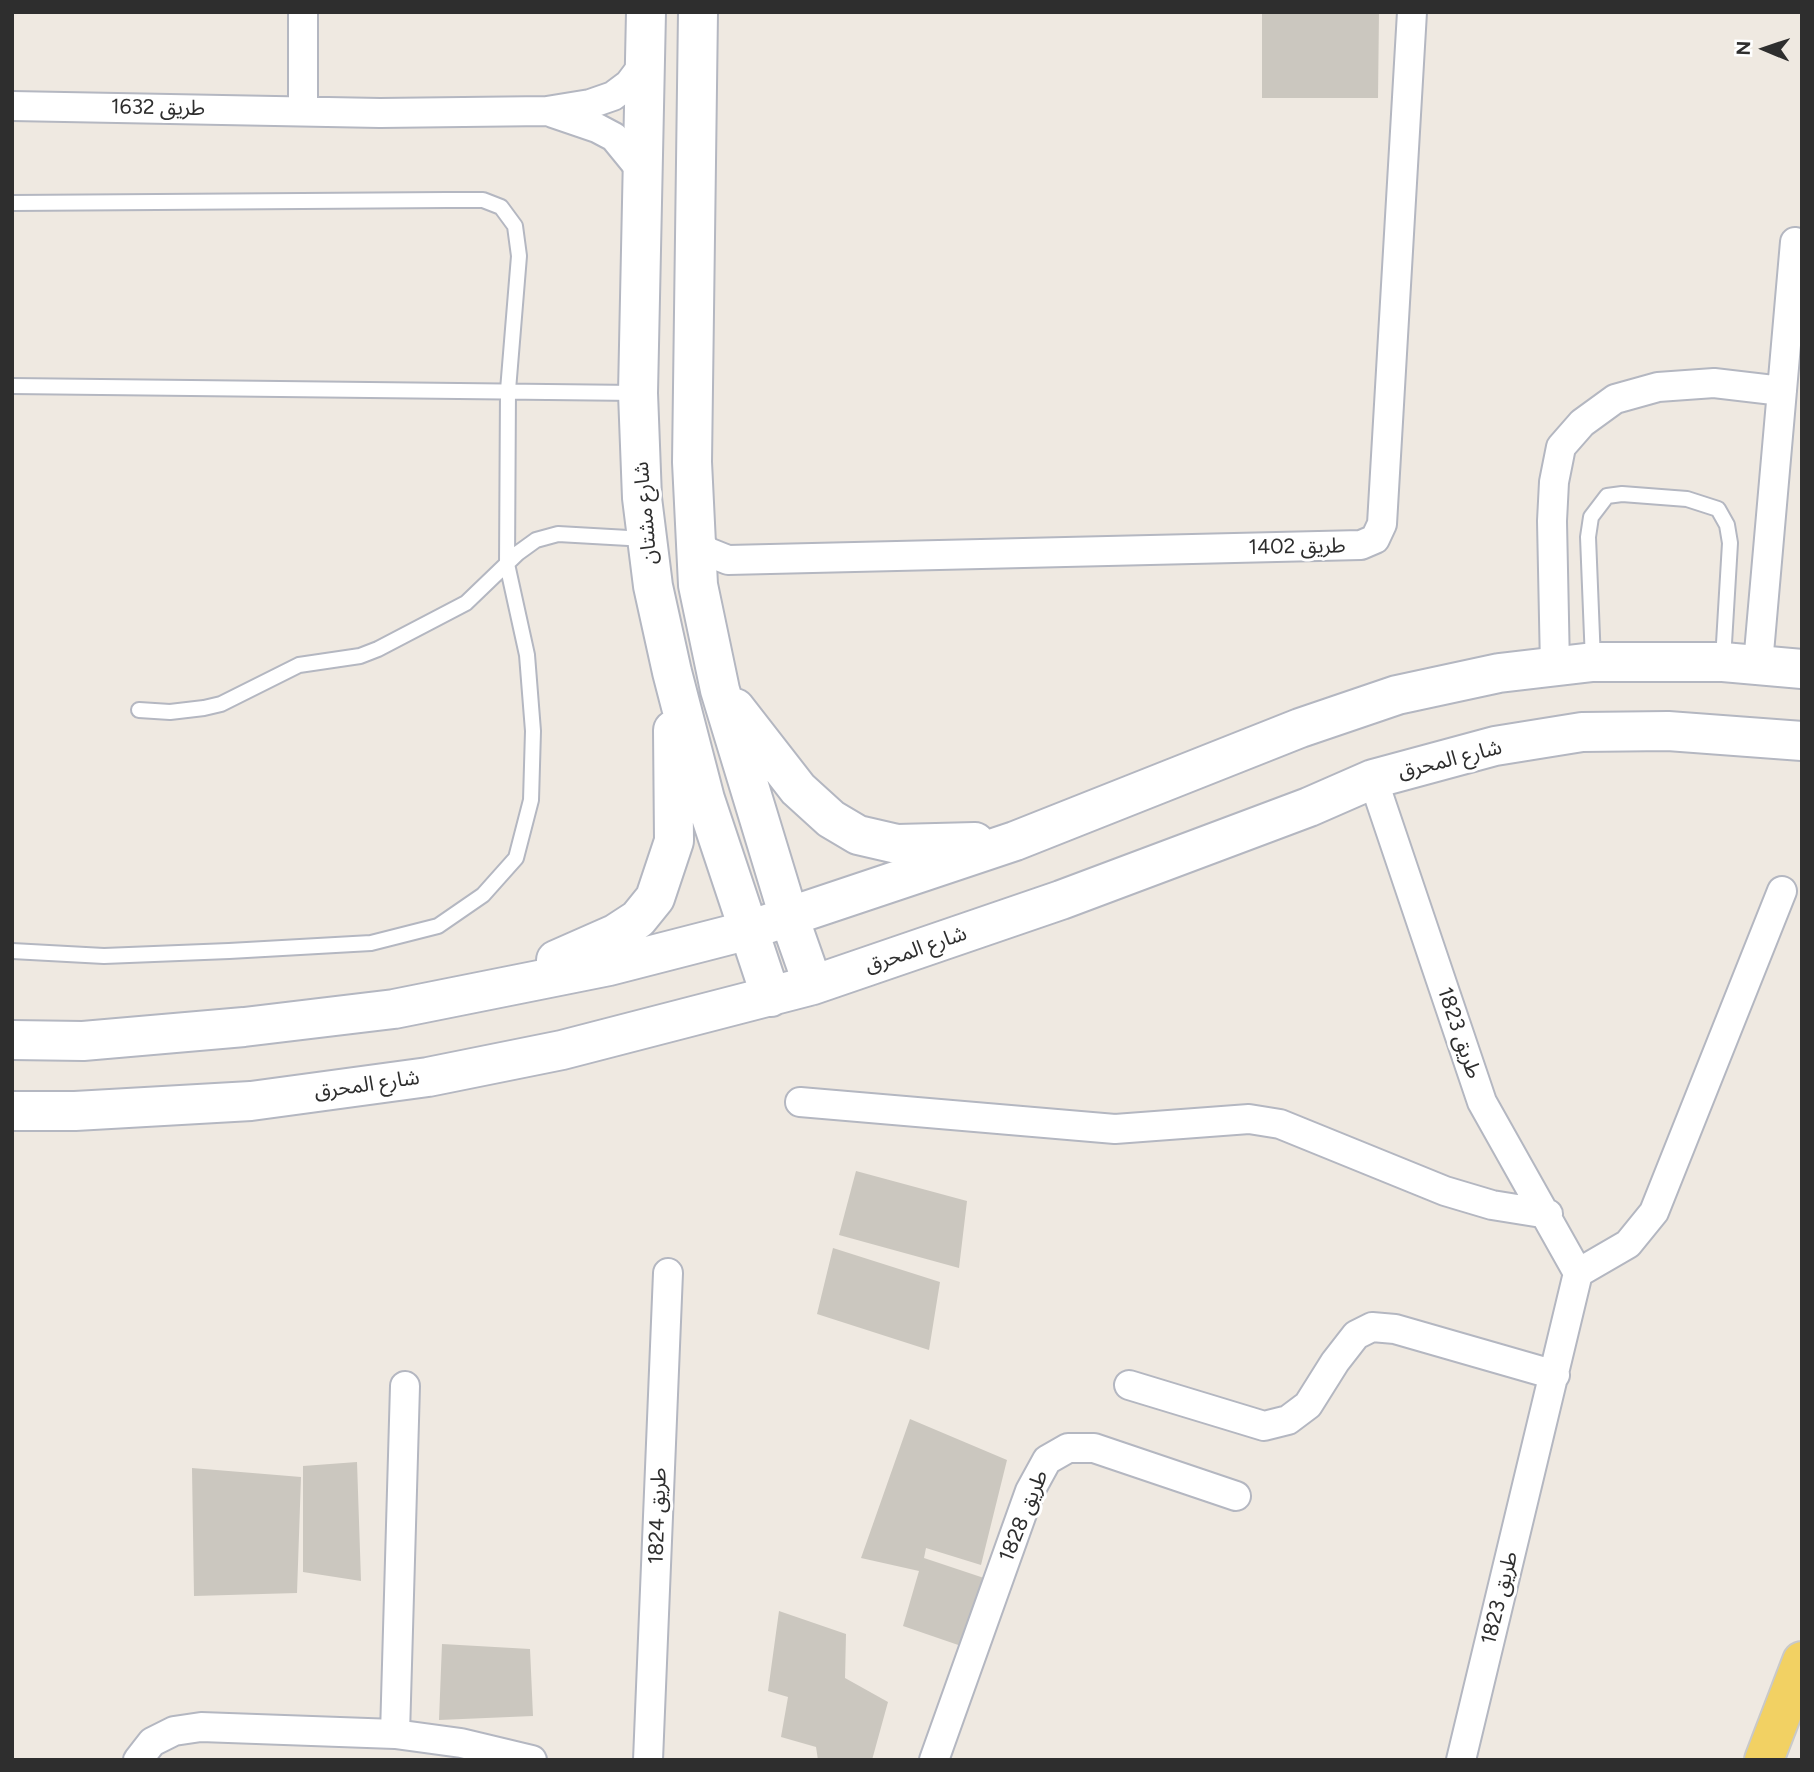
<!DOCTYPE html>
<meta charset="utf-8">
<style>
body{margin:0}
#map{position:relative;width:1814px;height:1772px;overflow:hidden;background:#efe9e1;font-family:Figtree,sans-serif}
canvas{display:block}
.frame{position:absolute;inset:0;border:14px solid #2e2e2e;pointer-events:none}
.north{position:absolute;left:1730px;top:14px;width:70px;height:70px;-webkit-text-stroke:5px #fff;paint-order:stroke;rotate:272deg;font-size:19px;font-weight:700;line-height:28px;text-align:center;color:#2e2e2e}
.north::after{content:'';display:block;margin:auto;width:24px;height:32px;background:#2e2e2e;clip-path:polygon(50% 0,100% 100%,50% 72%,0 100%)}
</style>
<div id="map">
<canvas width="1814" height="1772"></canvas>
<div class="frame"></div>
<div class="north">N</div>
</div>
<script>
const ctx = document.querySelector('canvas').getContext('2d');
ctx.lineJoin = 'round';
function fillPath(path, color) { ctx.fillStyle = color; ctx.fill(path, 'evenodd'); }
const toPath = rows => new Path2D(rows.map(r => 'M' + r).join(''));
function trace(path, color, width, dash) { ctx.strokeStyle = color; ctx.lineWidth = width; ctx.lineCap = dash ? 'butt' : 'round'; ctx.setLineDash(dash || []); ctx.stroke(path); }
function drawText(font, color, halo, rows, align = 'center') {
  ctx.font = font + ' Figtree,"Noto Sans Arabic",sans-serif'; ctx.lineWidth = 6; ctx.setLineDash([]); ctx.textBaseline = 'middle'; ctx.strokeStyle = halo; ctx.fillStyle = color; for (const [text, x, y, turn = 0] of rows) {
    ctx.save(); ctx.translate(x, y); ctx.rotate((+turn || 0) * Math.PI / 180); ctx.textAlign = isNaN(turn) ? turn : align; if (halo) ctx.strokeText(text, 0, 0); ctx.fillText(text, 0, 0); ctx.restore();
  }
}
const building = toPath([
 [1262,12,1379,12,1378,98,1262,98],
 [856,1171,967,1201,959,1268,839,1235],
 [833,1248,940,1282,929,1350,817,1314],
 [910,1419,1007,1460,981,1565,926,1548,924,1558,990,1580,967,1648,903,1626,919,1571,861,1558],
 [357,1462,361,1581,303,1572,303,1466],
 [192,1468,301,1477,297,1593,194,1596],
 [779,1611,846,1634,845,1678,888,1702,872,1760,818,1760,816,1747,781,1737,788,1697,768,1691],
 [442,1644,530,1649,533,1716,439,1720]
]);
const lane = toPath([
 [12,203,447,200,483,200,501,207,515,226,519,256,508,390,507,564,527,655,533,731,531,800,516,858,483,895,438,926,371,943,229,951,104,956,12,951],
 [12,386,637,393],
 [1593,661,1588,537,1591,517,1607,496,1622,494,1687,499,1718,509,1727,525,1730,543,1723,660],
 [139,710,170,712,204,708,221,704,299,665,360,656,378,649,466,603,518,553,536,540,558,534,646,539]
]);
const street = toPath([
 [303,12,303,110],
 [12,106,380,113,547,111,590,104,613,96,629,84,644,64],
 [553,113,597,128,614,137,641,170],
 [694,540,708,552,728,560,1361,545,1375,539,1382,524,1412,12],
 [1758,664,1795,242],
 [1555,667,1552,521,1554,482,1561,447,1582,423,1615,399,1658,387,1714,383,1782,391],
 [1373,779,1482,1102,1578,1273],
 [800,1102,1115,1129,1249,1119,1280,1124,1445,1191,1492,1205,1548,1214],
 [1129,1385,1264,1426,1288,1420,1308,1405,1335,1362,1356,1335,1372,1327,1395,1329,1555,1375],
 [395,1734,405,1386],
 [138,1760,152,1742,174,1731,201,1727,395,1734,461,1743,532,1760],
 [648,1760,668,1273],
 [934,1760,1030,1491,1047,1460,1068,1448,1094,1448,1236,1496],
 [1461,1760,1578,1273,1628,1244,1654,1212,1782,891]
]);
const secondary = toPath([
 [646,12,638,393,642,498,653,586,672,672,705,799,771,997],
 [698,12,692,462,698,585,720,690,789,917,813,985],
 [735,708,798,789,831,819,858,835,897,844,975,842],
 [556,960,615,934,638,919,655,898,674,841,673,730],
 [12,1040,83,1041,244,1027,394,1009,609,966,749,930,1015,841,1300,728,1397,695,1499,673,1593,662,1723,662,1802,669],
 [12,1111,75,1111,251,1101,428,1077,562,1050,813,985,1061,900,1309,807,1373,779,1495,746,1582,732,1668,731,1802,741]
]);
const primary = toPath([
 [1764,1760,1802,1661]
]);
const streetNames = [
 ["طريق 1632",158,108,1],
 ["شارع مشتان",646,513,-95],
 ["طريق 1402",1297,547,-1],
 ["شارع المحرق",1450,760,-14],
 ["شارع المحرق",916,950,-19],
 ["طريق 1823",1459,1033,71],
 ["شارع المحرق",367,1085,-8],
 ["طريق 1824",658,1516,-88],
 ["طريق 1828",1024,1516,-68],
 ["طريق 1823",1500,1598,-76]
];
fillPath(building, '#cbc7bf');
trace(lane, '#b4b7c1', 18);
trace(street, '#b4b7c1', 32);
trace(secondary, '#b4b7c1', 42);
trace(primary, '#c9c9c9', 42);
trace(lane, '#fff', 14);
trace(street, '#fff', 28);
trace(secondary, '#fff', 38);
trace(primary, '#f2d163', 38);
drawText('21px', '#2e2e2e', '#fff', streetNames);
</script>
